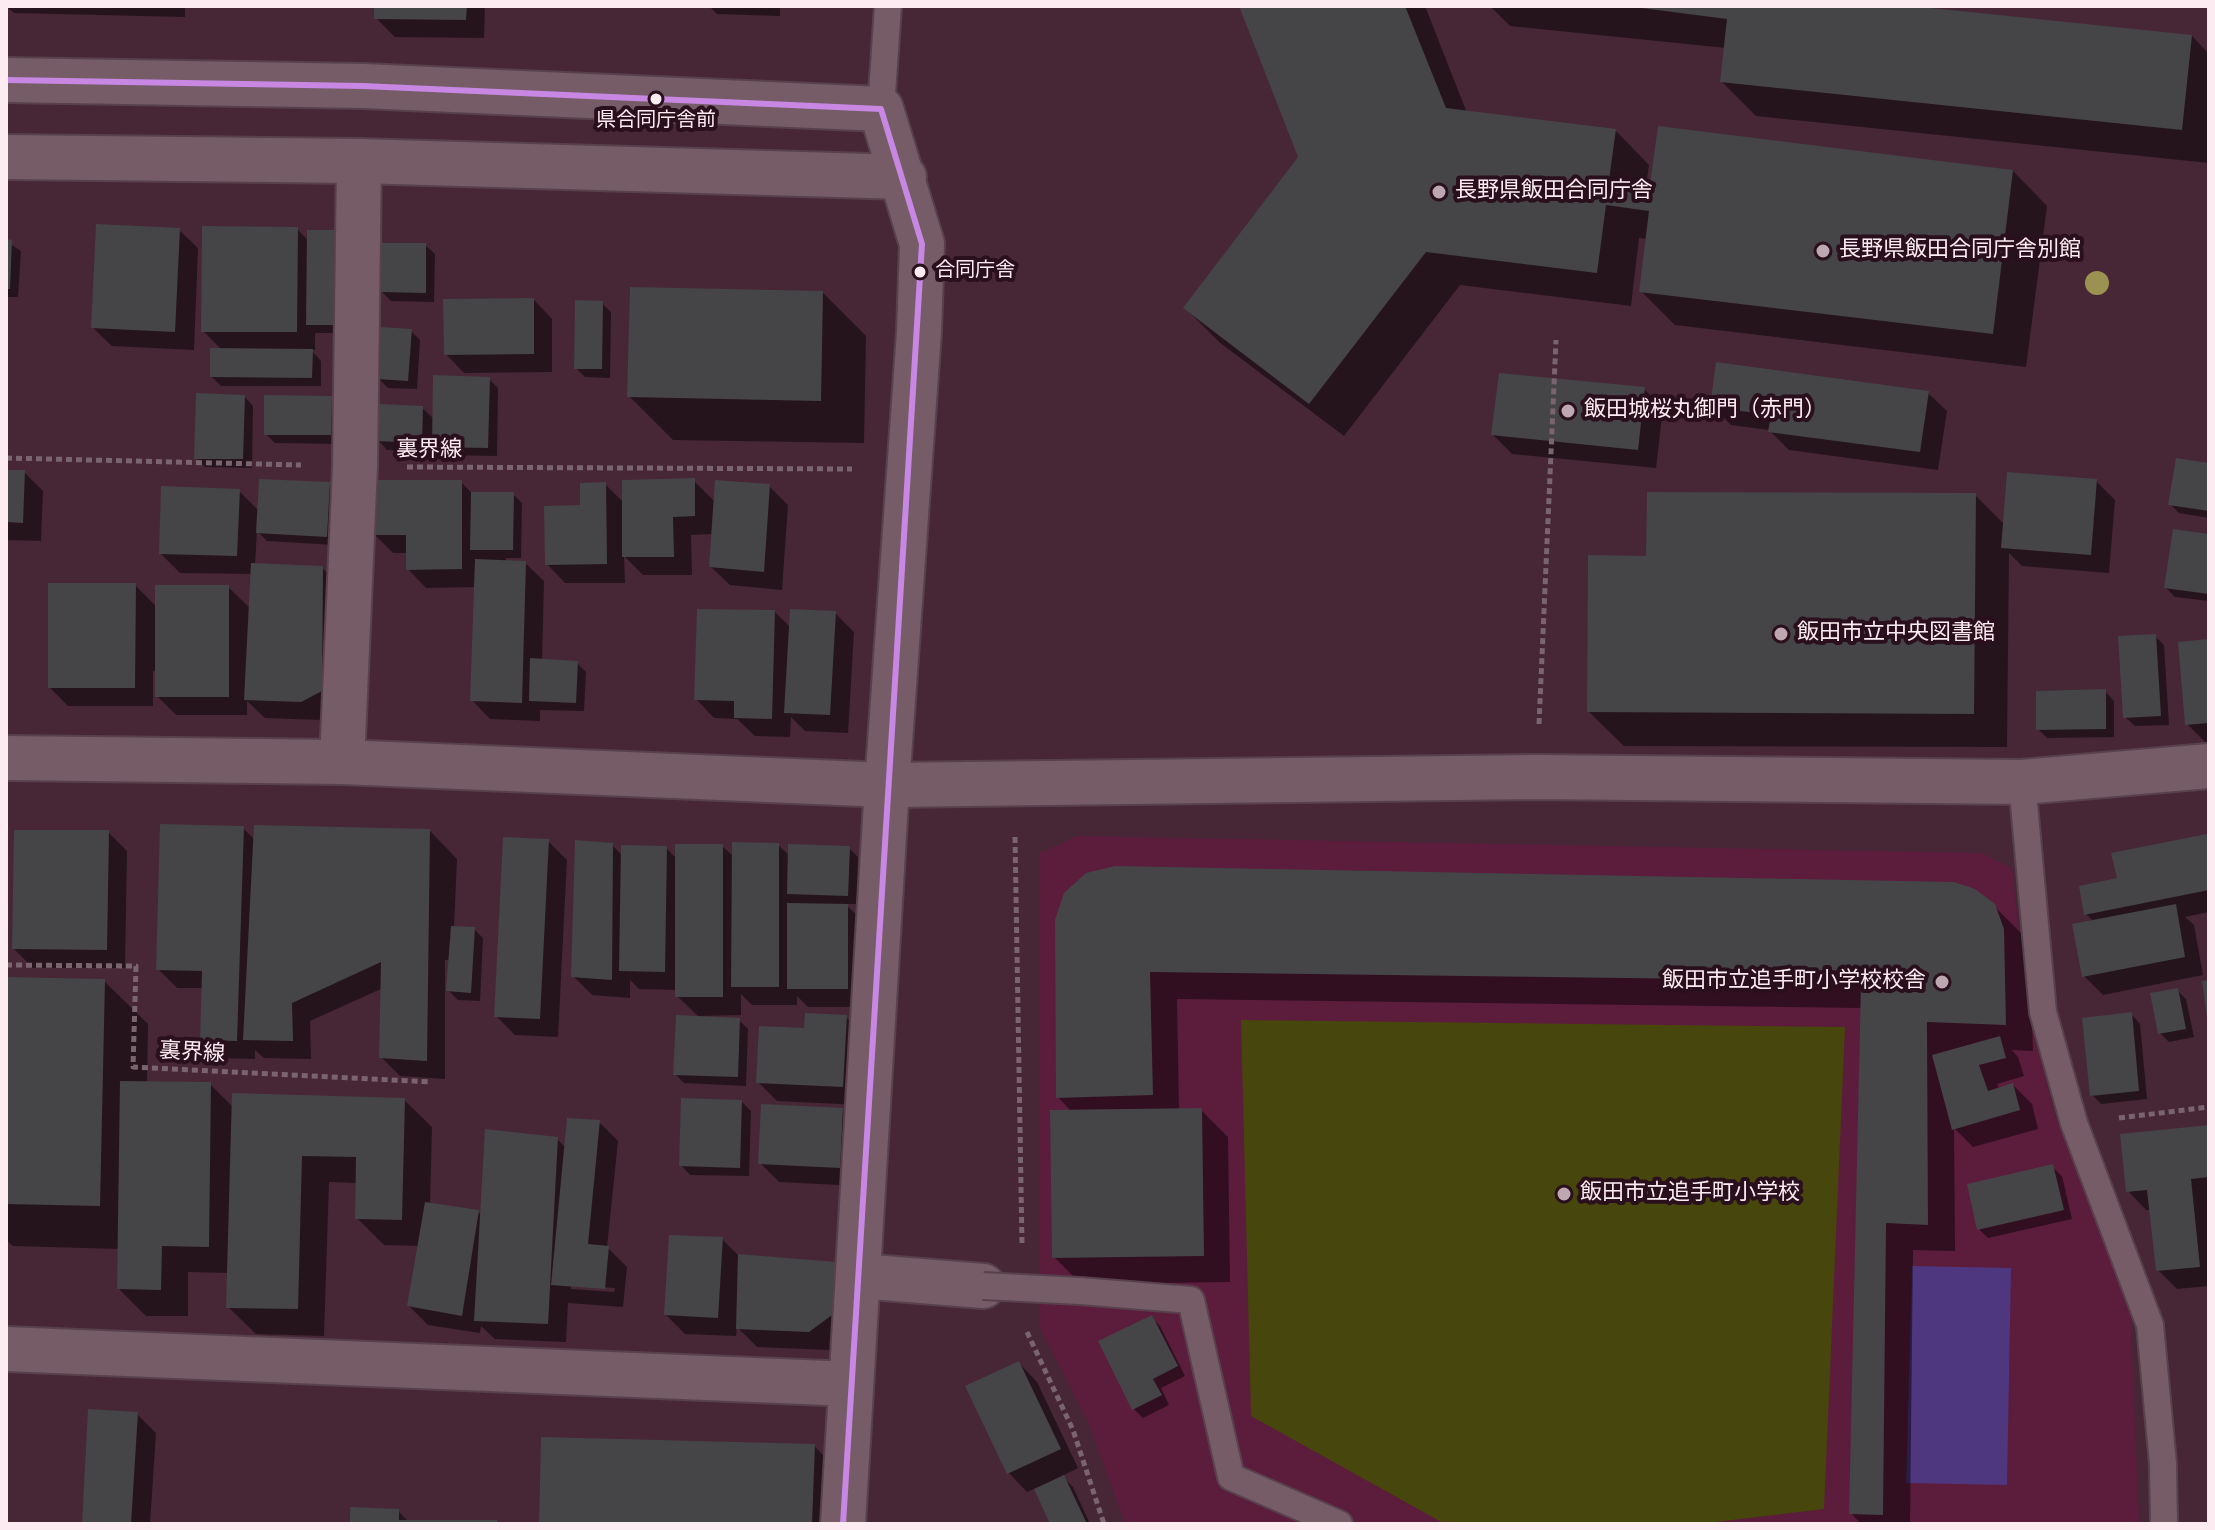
<!DOCTYPE html>
<meta charset="utf-8">
<style>
body{margin:0}
#map{position:relative;width:2215px;height:1530px;overflow:hidden;background:#472636;font-family:"Source Sans 3",sans-serif}
canvas{display:block}
.frame{position:absolute;inset:0;border:8px solid #fcecf2;pointer-events:none}
</style>
<div id="map">
<canvas width="2215" height="1530"></canvas>
<div class="frame"></div>
</div>
<script>
const ctx = document.querySelector('canvas').getContext('2d');
ctx.lineJoin = 'round';
function fillPath(path, color) { ctx.fillStyle = color; ctx.fill(path, 'evenodd'); }
const toPath = rows => new Path2D(rows.map(r => 'M' + r).join(''));
function trace(path, color, width, dash) { ctx.strokeStyle = color; ctx.lineWidth = width; ctx.lineCap = dash ? 'butt' : 'round'; ctx.setLineDash(dash || []); ctx.stroke(path); }
function drawText(font, color, halo, rows, align = 'center') {
  ctx.font = font + ' "Source Sans 3","Noto Sans JP",sans-serif'; ctx.lineWidth = 8; ctx.setLineDash([]); ctx.textBaseline = 'middle'; ctx.strokeStyle = halo; ctx.fillStyle = color; for (const [text, x, y, turn = 0] of rows) {
    ctx.save(); ctx.translate(x, y); ctx.rotate((+turn || 0) * Math.PI / 180); ctx.textAlign = isNaN(turn) ? turn : align; if (halo) ctx.strokeText(text, 0, 0); ctx.fillText(text, 0, 0); ctx.restore();
  }
}
const built = toPath([
 [1077,836,1981,853,2012,868,2027,1006,2055,1116,2130,1308,2139,1524,1125,1524,1089,1424,1039,1326,1040,853]
]);
const green = toPath([
 [1241,1020,1845,1027,1824,1509,1699,1524,1445,1524,1251,1416]
]);
const water = toPath([
 [1912,1266,2011,1268,2007,1485,1906,1483]
]);
const shadow = toPath([
 [6,6,185,6,185,17,14,13],
 [376,6,485,6,484,38,395,37,376,18],
 [709,6,780,6,780,16,717,14],
 [1241,6,1425,6,1467,113,1615,130,1649,165,1646,186,2013,171,2047,206,2026,367,1675,325,1641,291,1647,239,1639,238,1631,306,1460,285,1344,436,1219,342,1185,308,1300,157],
 [1490,6,1892,6,2192,36,2209,54,2209,163,1756,116,1722,82,1726,48,1510,26],
 [297,229,309,241,346,333,315,333,315,350,311,350,321,361,321,386,221,386,212,377,222,350,203,331],
 [179,230,198,248,194,350,112,346,93,328],
 [6,241,21,251,18,297,6,297],
 [425,245,435,254,434,302,391,301,382,292],
 [823,293,866,336,864,443,673,440,629,396],
 [534,300,552,319,552,372,464,373,446,354],
 [602,303,611,312,610,378,585,377,576,368],
 [411,331,420,340,417,389,388,388,378,378],
 [489,379,498,388,497,456,443,455,431,443,430,452,387,450,378,440,422,408,434,419],
 [1644,389,1663,408,1656,468,1512,454,1493,435],
 [1928,393,1947,411,1938,470,1789,450,1769,430,1731,425,1712,406],
 [244,396,253,406,252,468,205,467,196,458],
 [331,398,340,407,339,444,275,443,266,434],
 [2209,465,2209,518,2179,513,2170,504],
 [6,472,24,472,43,491,41,541,6,540],
 [694,481,715,502,769,486,788,505,782,590,730,585,711,567,713,534,691,535,692,575,643,575,624,556,625,583,565,583,547,564,582,507,605,484,624,503],
 [2096,481,2115,500,2109,573,2022,566,2009,553,2007,747,1624,746,1589,712,1648,558,1975,495,2005,525],
 [461,482,473,494,513,494,522,503,521,558,506,558,506,562,525,563,544,581,542,661,577,663,586,672,584,711,540,710,540,721,490,719,472,700,476,587,426,588,408,569,408,553,393,553,374,534],
 [329,484,338,493,335,545,267,541,257,531,255,565,322,568,341,586,340,709,321,720,265,718,247,701,247,715,176,715,157,696,157,671,153,671,153,706,68,706,50,688,135,585,157,607,228,587,251,609,253,574,180,573,161,554,239,491,259,511],
 [2209,536,2209,601,2175,597,2166,588],
 [775,612,791,628,835,613,854,632,848,733,805,731,791,717,790,737,755,736,737,719,714,718,696,699],
 [2155,636,2164,645,2169,725,2135,726,2125,717],
 [2209,641,2209,743,2206,743,2187,724],
 [2105,691,2114,701,2114,737,2047,738,2038,729],
 [243,828,256,841,430,831,457,859,454,928,474,929,483,938,480,1001,458,1000,448,990,450,960,445,960,445,1079,400,1076,381,1057,383,988,310,1021,311,1059,264,1058,255,1050,255,1059,220,1058,202,1039,203,988,177,988,158,969],
 [108,832,127,851,125,968,33,968,14,949],
 [2206,836,2209,912,2185,917,2194,925,2203,975,2103,995,2084,976,2094,922,2086,914,2119,880],
 [548,841,567,860,558,1037,515,1035,496,1016],
 [612,845,623,856,666,848,677,859,722,846,734,857,778,845,790,856,849,848,858,857,857,904,845,904,866,924,866,1007,808,1007,797,996,797,1005,752,1005,741,994,741,1015,698,1016,677,996,677,990,639,989,630,980,630,998,592,995,573,976],
 [1993,905,2021,933,2030,957,2033,1051,2012,1050,2018,1057,2024,1076,1997,1084,1999,1090,2013,1085,2032,1104,2038,1129,1973,1147,1954,1128,1955,1251,1913,1250,1910,1524,1861,1524,1851,1513,1863,1008,1177,999,1179,1110,1201,1110,1228,1137,1230,1282,1081,1284,1054,1257,1072,1112,1058,1097,1057,921],
 [6,979,104,981,148,1024,147,1083,210,1084,233,1107,404,1100,432,1127,430,1205,478,1212,482,1216,557,1139,566,1148,599,1122,618,1141,607,1247,627,1267,623,1307,568,1303,566,1342,495,1339,481,1326,480,1333,428,1325,409,1306,419,1246,384,1245,357,1218,357,1183,329,1182,324,1336,256,1334,228,1307,229,1273,188,1272,188,1316,146,1316,119,1289,119,1249,13,1246,6,1240],
 [571,1285,615,1288,614,1292,571,1289],
 [2177,990,2186,999,2194,1037,2169,1042,2160,1033],
 [2131,1014,2140,1024,2147,1099,2101,1104,2092,1095],
 [846,1017,865,1036,861,1105,777,1101,758,1082,806,1030],
 [739,1020,748,1029,746,1086,684,1083,675,1074],
 [742,1102,751,1111,749,1176,690,1175,681,1165],
 [842,1110,861,1128,859,1186,779,1182,760,1163],
 [2209,1127,2209,1286,2177,1289,2158,1270,2152,1210,2146,1210,2128,1191],
 [2052,1167,2062,1176,2072,1219,1988,1238,1979,1229],
 [722,1239,739,1256,835,1264,854,1283,850,1334,829,1350,757,1347,737,1327,736,1336,685,1334,666,1315],
 [1151,1317,1160,1326,1185,1376,1161,1388,1169,1405,1143,1418,1134,1409],
 [1019,1363,1037,1382,1078,1468,1062,1476,1073,1487,1090,1524,1053,1524,1036,1488,1027,1492,1009,1473],
 [137,1414,156,1433,150,1524,84,1524],
 [814,1446,848,1480,847,1524,541,1524],
 [398,1511,409,1522,498,1524,352,1524]
]);
const building = toPath([
 [374,6,467,6,466,20,374,19],
 [1239,6,1405,6,1446,108,1616,129,1609,180,1650,184,1658,126,2013,170,1993,334,1639,292,1649,211,1606,205,1597,273,1426,252,1309,404,1183,308,1298,157],
 [1626,6,1912,6,2192,35,2182,130,1720,82,1727,19],
 [96,224,180,228,175,332,91,328],
 [202,226,298,227,297,332,201,332],
 [307,230,339,230,337,325,306,325],
 [6,239,12,240,10,289,6,289],
 [380,243,426,243,426,293,380,292],
 [630,287,823,291,821,401,627,397],
 [534,298,534,354,444,355,443,299],
 [575,300,603,301,602,369,574,369],
 [380,327,412,329,408,381,376,379],
 [210,348,313,349,312,378,210,377],
 [1716,362,1929,391,1920,452,1768,432,1771,415,1710,407],
 [1499,373,1645,387,1638,450,1491,435],
 [433,375,490,377,488,448,432,447],
 [196,393,245,395,243,459,194,459],
 [264,395,332,396,331,435,264,435],
 [379,404,423,406,422,443,376,441],
 [2176,458,2209,463,2209,511,2168,505],
 [6,470,25,470,23,523,6,522],
 [2007,472,2097,479,2091,555,2001,548],
 [695,478,695,516,673,517,674,557,622,557,622,480],
 [259,479,330,482,327,537,256,533],
 [371,480,462,480,462,569,406,570,406,535,372,535],
 [715,480,770,484,764,572,709,567],
 [606,482,607,564,545,565,544,506,580,505,580,483],
 [161,486,240,489,237,556,159,554],
 [471,492,514,492,513,550,470,550],
 [1647,492,1976,493,1974,714,1587,712,1588,555,1646,556],
 [2173,529,2209,534,2209,594,2164,588],
 [475,559,526,561,522,703,470,701],
 [251,563,323,566,322,691,301,702,244,700],
 [48,583,136,583,135,688,48,688],
 [155,585,229,585,229,697,155,697],
 [697,609,775,610,772,719,734,718,734,701,694,700],
 [790,609,836,611,830,715,784,713],
 [2156,634,2161,716,2123,718,2118,636],
 [2209,639,2209,723,2185,725,2178,642],
 [530,658,578,661,576,703,529,701],
 [2106,689,2106,729,2036,730,2036,691],
 [160,824,244,826,237,1041,200,1040,202,971,156,970],
 [254,825,430,829,427,1061,379,1058,381,962,292,1003,293,1041,243,1040],
 [14,830,109,830,107,950,12,949],
 [2207,834,2209,890,2084,915,2079,886,2117,878,2111,853],
 [503,837,549,839,540,1019,494,1017],
 [575,840,613,843,612,980,571,977],
 [732,842,779,843,779,987,731,987],
 [675,844,723,844,723,997,675,997],
 [788,844,850,846,848,896,787,894],
 [621,845,667,846,665,972,619,971],
 [1115,866,1954,882,1975,889,1995,904,2004,929,2006,1025,1927,1022,1928,1225,1886,1223,1883,1515,1849,1514,1861,981,1150,972,1153,1095,1056,1098,1055,920,1064,893,1086,873],
 [787,903,848,904,848,989,787,989],
 [2176,904,2185,957,2082,977,2072,924],
 [451,926,475,927,471,993,446,991],
 [6,977,105,979,100,1206,6,1204],
 [2209,980,2209,1017,2207,1017,2202,981],
 [2178,988,2186,1029,2158,1034,2150,993],
 [2132,1012,2139,1091,2090,1096,2082,1018],
 [805,1013,847,1015,843,1087,756,1083,759,1026,804,1028],
 [676,1015,740,1018,738,1077,673,1075],
 [2000,1036,2006,1058,1979,1065,1988,1091,2013,1083,2020,1110,1952,1130,1932,1055],
 [120,1081,211,1082,209,1247,162,1246,161,1290,117,1289],
 [232,1093,405,1098,402,1220,355,1219,356,1157,302,1156,298,1309,226,1308],
 [681,1098,742,1100,740,1168,679,1166],
 [761,1104,843,1108,840,1168,758,1164],
 [1202,1108,1204,1256,1052,1258,1050,1110],
 [567,1118,600,1120,588,1244,609,1246,605,1289,551,1285],
 [2209,1125,2209,1177,2191,1179,2200,1267,2156,1271,2147,1190,2126,1192,2120,1134],
 [485,1129,558,1137,548,1324,474,1321],
 [2053,1164,2064,1210,1977,1230,1967,1184],
 [425,1202,479,1210,462,1316,407,1306],
 [669,1235,723,1237,718,1318,664,1315],
 [738,1254,836,1262,832,1315,809,1332,736,1329],
 [1152,1315,1178,1366,1153,1379,1162,1395,1132,1410,1098,1341],
 [1019,1361,1061,1449,1007,1474,965,1386],
 [88,1409,138,1412,131,1524,82,1524],
 [541,1437,815,1444,812,1524,539,1524],
 [1064,1475,1087,1524,1050,1524,1034,1489],
 [350,1507,399,1509,399,1520,497,1520,497,1524,350,1524]
]);
const path = toPath([
 [6,458,301,465],
 [407,467,852,469],
 [1539,724,1556,340],
 [1015,837,1022,1243],
 [6,965,136,966,133,1067,431,1082],
 [2119,1118,2209,1107],
 [1027,1332,1073,1430,1104,1524]
]);
const lane = toPath([
 [881,109,888,6],
 [2022,782,2043,1012,2074,1123,2150,1325,2163,1464,2164,1524],
 [1080,1291,1191,1300,1231,1477,1339,1524]
]);
const street = toPath([
 [6,758,342,762,887,785,1536,777,2022,782,2209,766],
 [342,762,355,467,359,161],
 [859,1276,983,1286],
 [6,1349,851,1384],
 [843,1524,887,785]
]);
const secondary = toPath([
 [6,80,363,86,881,109,922,244,919,332,887,785],
 [6,157,359,161,904,177]
]);
const laneBridge = toPath([
 [983,1286,1080,1291]
]);
const bus1 = toPath([
 [6,80,363,86,881,109,922,244,843,1524]
]);
const trees = [
 [2097,283]
];
const markers = [
 [656,99,7,"#fcecf2"],
 [1439,192,8,"#bda7b0"],
 [1823,251,8,"#bda7b0"],
 [920,272,7,"#fcecf2"],
 [1568,411,8,"#bda7b0"],
 [1781,634,8,"#bda7b0"],
 [1942,982,8,"#bda7b0"],
 [1564,1194,8,"#bda7b0"]
];
const busNames = [
 ["県合同庁舎前",656,122],
 ["合同庁舎",935,272,"left"]
];
const poiNames = [
 ["長野県飯田合同庁舎",1455,192],
 ["長野県飯田合同庁舎別館",1839,251],
 ["飯田城桜丸御門（赤門）",1584,411],
 ["飯田市立中央図書館",1797,634],
 ["飯田市立追手町小学校校舎",1926,982,"right"],
 ["飯田市立追手町小学校",1580,1194]
];
const streetNames = [
 ["裏界線",429,451],
 ["裏界線",192,1054,3]
];
fillPath(built, '#5c1c3c');
fillPath(green, '#47460c');
fillPath(water, '#4e377f');
fillPath(shadow, '#0007');
fillPath(building, '#454447');
trace(lane, '#58414c', 30);
trace(street, '#58414c', 48);
trace(secondary, '#58414c', 48);
trace(path, '#7a656e', 5, [6, 4]);
trace(lane, '#755c67', 26);
trace(street, '#755c67', 44);
trace(secondary, '#755c67', 44);
trace(laneBridge, '#58414c', 30, []);
trace(laneBridge, '#755c67', 26);
trace(bus1, '#c787e3', 6);
ctx.fillStyle = '#9b9252';
for (const [x, y] of trees) { ctx.beginPath(); ctx.arc(x, y, 12, 0, 2 * Math.PI); ctx.fill(); }
for (const [x, y, r, color] of markers) { const dot = new Path2D(); dot.arc(x, y, r, 0, 2 * Math.PI); ctx.fillStyle = color; ctx.fill(dot); trace(dot, '#2a0f1c', 3); }
drawText('20px', '#fcecf2', '#2a0f1c', busNames);
drawText('22px', '#fcecf2', '#2a0f1c', poiNames, 'left');
drawText('22px', '#fcecf2', '#2a0f1c', streetNames);
</script>
